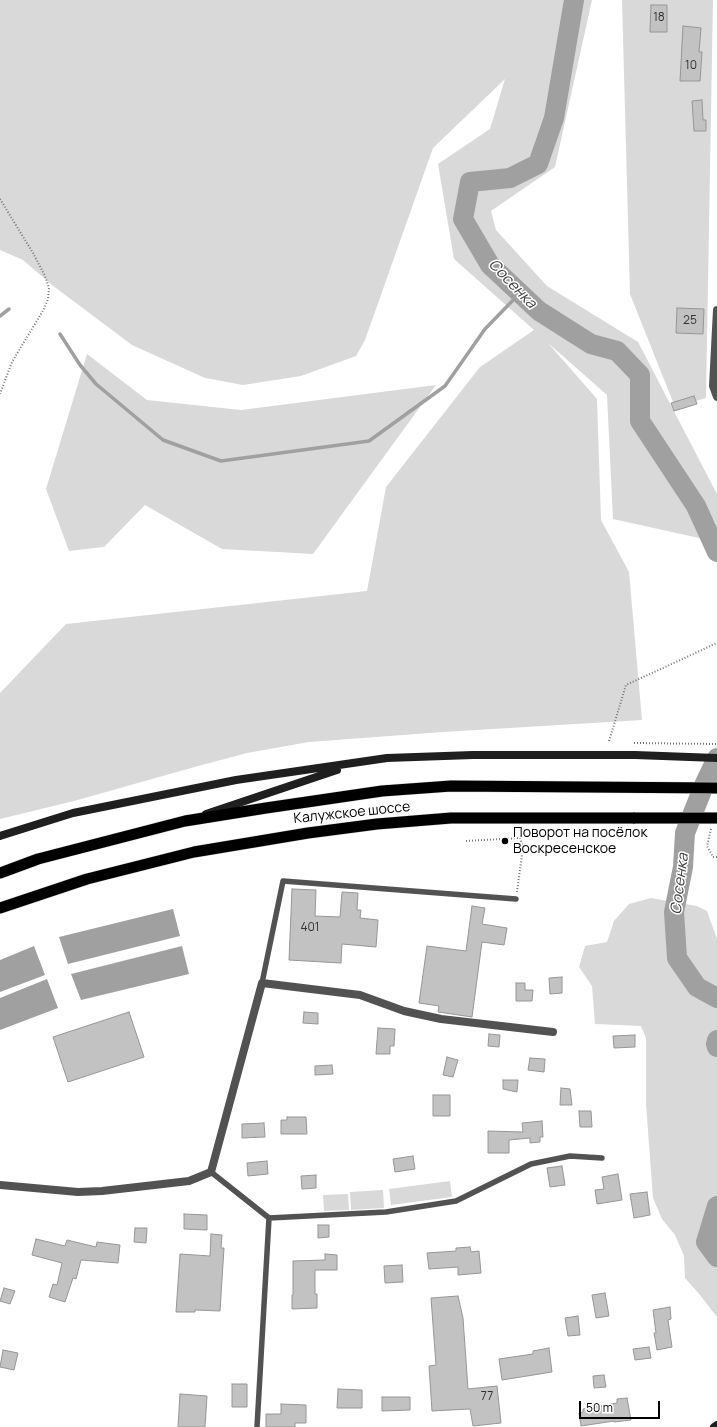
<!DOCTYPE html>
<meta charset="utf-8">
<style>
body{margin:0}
#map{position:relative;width:717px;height:1427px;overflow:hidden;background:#fff;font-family:Manrope,sans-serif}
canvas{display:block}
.scale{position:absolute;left:579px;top:1401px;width:81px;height:18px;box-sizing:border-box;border:2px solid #000;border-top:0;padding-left:5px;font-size:12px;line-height:14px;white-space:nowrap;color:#000;-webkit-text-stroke:3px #fff;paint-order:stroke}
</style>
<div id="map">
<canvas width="717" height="1427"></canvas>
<div class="scale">50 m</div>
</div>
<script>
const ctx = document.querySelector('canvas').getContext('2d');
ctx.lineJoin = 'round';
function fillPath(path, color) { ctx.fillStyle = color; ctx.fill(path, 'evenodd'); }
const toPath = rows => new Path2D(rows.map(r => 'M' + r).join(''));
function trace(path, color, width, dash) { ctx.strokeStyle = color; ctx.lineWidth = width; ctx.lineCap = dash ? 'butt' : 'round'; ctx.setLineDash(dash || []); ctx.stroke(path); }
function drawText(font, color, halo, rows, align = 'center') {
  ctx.font = font + ' Manrope,sans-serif'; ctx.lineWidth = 3; ctx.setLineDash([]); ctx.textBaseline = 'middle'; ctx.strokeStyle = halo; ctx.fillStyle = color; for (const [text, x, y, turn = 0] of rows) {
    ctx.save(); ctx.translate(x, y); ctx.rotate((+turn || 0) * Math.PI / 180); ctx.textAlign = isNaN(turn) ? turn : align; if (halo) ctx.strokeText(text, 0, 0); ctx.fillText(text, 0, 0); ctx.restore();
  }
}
const green = toPath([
 [0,0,592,0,555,167,491,211,496,230,547,286,638,342,717,494,717,542,613,519,607,395,548,343,597,399,601,520,629,572,642,720,443,732,309,742,247,753,191,768,74,801,0,819,0,693,66,624,367,591,386,487,480,367,534,330,454,259,438,164,490,129,505,79,433,148,365,340,356,356,301,376,243,385,205,378,132,345,52,285,23,260,0,250],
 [622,0,713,0,706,398,675,407,630,294],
 [87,354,147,400,241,410,436,385,313,554,222,549,145,505,104,547,69,551,46,489],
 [651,898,697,906,707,911,717,939,717,1317,700,1295,685,1278,684,1256,675,1235,662,1219,653,1198,646,1104,646,1038,641,1026,595,1024,592,986,579,967,585,946,607,942,614,921,629,904],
 [450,1181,452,1197,391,1205,389,1189],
 [383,1190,384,1208,351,1210,350,1192],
 [348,1194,349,1210,324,1211,323,1195]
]);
const water = toPath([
 [173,909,180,936,68,964,59,937],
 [34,946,45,975,0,992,0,960],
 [182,946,189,974,81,1000,71,974],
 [47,979,58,1008,0,1030,0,998]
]);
const stream = toPath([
 [0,316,9,309],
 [60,334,80,365,96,384,163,440,221,461,369,441,445,386,485,329,520,293]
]);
const river = toPath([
 [574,0,554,118,538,164,510,178,470,182,463,219,490,265,539,311,591,344,617,351,640,375,640,421,696,506,717,552],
 [717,758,705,783,685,833,683,867,674,912,677,958,697,987,717,998],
 [717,1040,716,1044,717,1047],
 [717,1206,706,1242,717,1257]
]);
const building = toPath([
 [651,5,667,5,667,32,650,32,651,5],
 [683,26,701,28,699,52,702,52,700,81,680,81,683,26],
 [702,100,703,120,706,120,706,131,694,131,692,101,702,100],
 [677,308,704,309,703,334,676,333,677,308],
 [694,396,697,404,674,411,671,403,694,396],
 [292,889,316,890,315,916,340,917,342,892,358,893,357,910,361,910,360,918,378,920,376,947,342,944,341,963,289,960,292,889],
 [472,906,485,908,482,924,507,928,504,945,482,942,472,1017,438,1012,439,1006,419,1003,427,946,466,951,472,906],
 [562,977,562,993,550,994,549,978,562,977],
 [516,983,525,983,525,990,533,990,532,1001,516,1001,516,983],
 [129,1012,144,1057,68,1082,53,1037,129,1012],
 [304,1012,318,1013,318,1024,303,1023,304,1012],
 [378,1028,395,1029,394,1046,390,1046,390,1054,376,1054,378,1028],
 [489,1034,500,1035,499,1047,488,1046,489,1034],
 [635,1035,635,1047,614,1048,613,1036,635,1035],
 [447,1057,458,1060,453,1077,443,1075,447,1057],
 [530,1058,545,1059,544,1072,528,1070,530,1058],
 [332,1065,333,1074,315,1075,315,1066,332,1065],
 [503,1080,518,1080,517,1092,503,1089,503,1080],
 [561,1088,570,1089,572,1105,560,1105,561,1088],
 [433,1095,450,1095,450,1116,433,1116,433,1095],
 [579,1111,591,1111,592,1127,580,1127,579,1111],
 [287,1117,306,1117,307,1134,281,1134,281,1120,287,1120,287,1117],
 [542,1121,543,1137,540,1137,540,1142,530,1143,530,1138,509,1140,509,1153,488,1153,488,1131,523,1132,522,1123,542,1121],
 [264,1123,265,1137,242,1138,242,1124,264,1123],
 [413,1156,415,1169,395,1172,393,1159,413,1156],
 [267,1161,268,1174,248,1176,247,1163,267,1161],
 [562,1166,565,1185,550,1187,547,1168,562,1166],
 [618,1174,622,1200,597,1204,595,1190,604,1189,602,1177,618,1174],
 [316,1175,316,1188,302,1189,301,1176,316,1175],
 [647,1192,650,1215,634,1218,630,1194,647,1192],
 [184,1214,207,1215,207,1230,184,1229,184,1214],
 [318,1225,329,1225,329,1237,318,1238,318,1225],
 [135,1228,147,1228,146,1243,134,1242,135,1228],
 [211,1234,222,1235,221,1248,224,1248,220,1311,195,1310,195,1312,176,1312,180,1254,210,1256,211,1234],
 [36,1239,65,1246,67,1240,96,1247,97,1242,120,1245,118,1263,81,1260,76,1279,73,1278,65,1302,49,1297,53,1284,57,1285,62,1263,32,1255,36,1239],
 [470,1247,471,1252,479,1251,481,1273,458,1275,458,1267,429,1269,427,1253,456,1251,456,1248,470,1247],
 [325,1254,337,1255,337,1270,315,1270,315,1294,317,1294,317,1308,292,1309,292,1295,293,1295,293,1261,325,1260,325,1254],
 [402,1265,403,1282,385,1283,384,1266,402,1265],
 [4,1288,15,1291,10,1304,0,1301,4,1288],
 [605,1293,609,1316,596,1318,592,1295,605,1293],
 [458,1296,463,1318,468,1389,497,1386,501,1423,473,1426,470,1409,432,1411,429,1366,436,1365,431,1298,458,1296],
 [670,1307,671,1319,668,1320,672,1347,657,1350,654,1333,656,1333,653,1310,670,1307],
 [578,1316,580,1335,568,1336,565,1318,578,1316],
 [649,1347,651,1358,635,1360,633,1349,649,1347],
 [549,1348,552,1372,502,1380,499,1359,533,1354,533,1351,549,1348],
 [3,1350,18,1353,14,1370,0,1367,3,1350],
 [604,1375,606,1387,594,1388,593,1376,604,1375],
 [232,1384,247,1384,247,1407,232,1407,232,1384],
 [338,1389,362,1390,362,1408,337,1408,338,1389],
 [180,1394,207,1396,205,1427,178,1427,180,1394],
 [382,1397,410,1397,410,1410,382,1411,382,1397],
 [627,1398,631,1420,614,1422,614,1421,581,1426,579,1413,583,1412,583,1409,617,1403,617,1399,627,1398],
 [281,1404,306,1405,306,1423,295,1423,295,1427,266,1427,266,1414,281,1414,281,1404]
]);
const path = toPath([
 [0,199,33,253,45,276,49,288,48,299,44,309,12,362,0,394],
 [609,741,626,685,717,643],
 [634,743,717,744],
 [711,829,707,846,713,857,717,857],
 [466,841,520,838,523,847,517,892]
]);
const service = toPath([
 [262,983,283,881,516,899],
 [211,1172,269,1218,386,1212,456,1201,531,1164,570,1156,602,1158],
 [257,1427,269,1218]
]);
const minor = toPath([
 [717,310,713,386,717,397],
 [0,1185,78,1192,102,1191,189,1181,211,1172,262,983,360,995,404,1011,441,1019,553,1032]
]);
const secondary = toPath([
 [206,814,337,770],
 [0,836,73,813,236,780,387,758,473,755,635,755,717,758],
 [714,1427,717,1425]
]);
const trunk = toPath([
 [0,873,38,859,185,821,266,808,382,791,451,786,717,788],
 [0,908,87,879,194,852,308,833,377,824,451,818,635,818]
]);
const trunkBridge = toPath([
 [635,818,717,818]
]);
const markers = [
 [505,841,4,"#000"]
];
const numberNames = [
 ["18",659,18],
 ["10",691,66],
 ["25",690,321],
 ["401",310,928],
 ["77",487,1397]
];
const streetNames = [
 ["Калужское шоссе",352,813,-6]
];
const poiNames = [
 ["Поворот на посёлок",513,833],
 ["Воскресенское",513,849]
];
const waterNames = [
 ["Сосенка",512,284,46],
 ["Сосенка",680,884,-83]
];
fillPath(green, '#d9d9d9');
fillPath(water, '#a0a0a0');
trace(stream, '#a0a0a0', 3.5);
trace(river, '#a0a0a0', 20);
fillPath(building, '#c2c2c2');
trace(building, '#969696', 1);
trace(trunk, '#dbdbdb', 12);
trace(path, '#747474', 2, [1, 2]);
trace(service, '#525252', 5.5);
trace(minor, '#525252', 8);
trace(secondary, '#1f1f1f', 8);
trace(trunk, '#000', 11);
trace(trunkBridge, '#dbdbdb', 12, []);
trace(trunkBridge, '#000', 11);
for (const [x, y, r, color] of markers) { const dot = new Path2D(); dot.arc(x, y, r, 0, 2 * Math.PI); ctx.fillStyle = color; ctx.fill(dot); trace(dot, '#fff', 1.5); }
drawText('12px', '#303030', null, numberNames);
drawText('14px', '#000', '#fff', streetNames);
drawText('14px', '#000', '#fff', poiNames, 'left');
drawText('italic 15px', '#414141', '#fff', waterNames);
</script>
